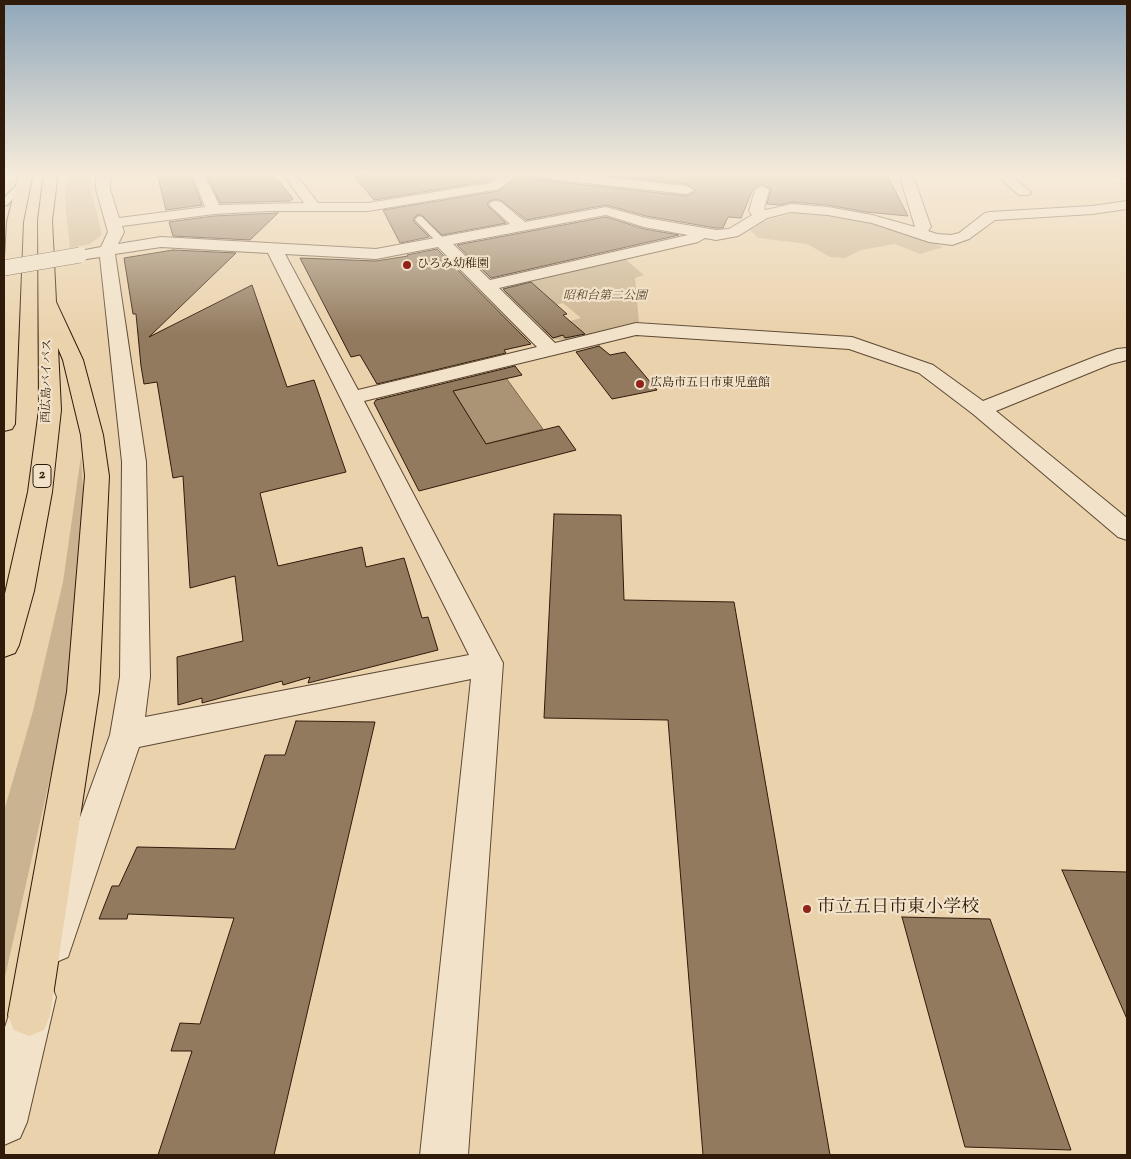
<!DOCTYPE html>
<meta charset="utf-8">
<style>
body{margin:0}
#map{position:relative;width:1131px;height:1159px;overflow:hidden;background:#ead2ac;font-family:"Sorts Mill Goudy",serif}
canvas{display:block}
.frame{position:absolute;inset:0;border:5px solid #301a0a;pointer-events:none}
</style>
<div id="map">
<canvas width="1131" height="1159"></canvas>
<div class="frame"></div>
</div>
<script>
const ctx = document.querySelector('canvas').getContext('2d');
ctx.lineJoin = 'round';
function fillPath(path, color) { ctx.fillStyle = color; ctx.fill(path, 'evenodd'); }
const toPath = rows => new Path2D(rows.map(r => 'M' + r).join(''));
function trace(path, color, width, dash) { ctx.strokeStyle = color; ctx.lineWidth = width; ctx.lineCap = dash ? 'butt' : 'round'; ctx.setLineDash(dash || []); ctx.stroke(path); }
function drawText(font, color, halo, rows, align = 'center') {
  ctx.font = font + ' "Sorts Mill Goudy","Noto Serif JP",serif'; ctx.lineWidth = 4.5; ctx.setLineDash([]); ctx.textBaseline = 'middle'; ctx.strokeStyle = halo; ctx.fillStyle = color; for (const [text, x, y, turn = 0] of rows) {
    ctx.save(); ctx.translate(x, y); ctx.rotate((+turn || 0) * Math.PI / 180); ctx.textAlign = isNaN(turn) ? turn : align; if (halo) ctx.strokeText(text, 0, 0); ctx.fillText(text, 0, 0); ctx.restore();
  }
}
const green = toPath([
 [68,173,90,173,91,191,102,235,90,244,70,248,66,211,65,181],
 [802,211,862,220,899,230,943,247,920,254,895,244,861,250,845,258,830,257,807,244,758,238,750,230,763,221],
 [625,259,644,275,635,278,639,322,565,340,552,339,541,329,581,318,563,303,524,313,503,292,507,286],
 [81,456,85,521,67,703,4,981,4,811,33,711,63,582]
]);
const water = toPath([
 [506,378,543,429,486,444,453,391,506,378]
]);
const building = toPath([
 [157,173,190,173,202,205,166,210,157,173],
 [206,173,267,173,270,176,274,175,293,199,290,201,220,203,206,173],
 [383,173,502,173,489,181,374,200,355,177,383,173],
 [523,173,532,179,687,196,696,191,687,184,581,173,832,173,887,175,908,216,866,212,828,205,791,202,780,205,767,204,771,189,761,184,753,189,741,218,728,217,723,228,716,228,646,216,606,205,526,220,502,201,496,199,489,201,487,205,506,223,442,235,423,216,418,214,413,219,414,222,429,237,400,243,383,210,499,191,523,173],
 [278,213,250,240,173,236,169,222,214,216,278,213],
 [606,217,644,229,679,235,491,278,457,245,606,217],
 [437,249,531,344,504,350,506,353,377,384,360,355,351,357,300,258,376,261,408,256,407,255,437,249],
 [173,250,236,253,149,337,252,285,287,387,314,380,346,472,260,493,278,566,362,547,366,567,404,558,422,618,428,617,438,650,308,683,310,677,283,685,282,681,202,703,202,698,178,705,177,657,243,641,235,576,190,588,183,476,173,478,157,382,144,384,141,366,136,314,133,314,124,258,173,250],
 [531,282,567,314,563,315,585,334,565,338,563,335,553,338,503,289,531,282],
 [599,346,610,355,625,352,657,390,612,399,576,352,599,346],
 [515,366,522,375,453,391,486,444,559,426,576,450,419,491,374,403,376,400,515,366],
 [554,514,621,515,624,600,734,602,830,1155,703,1155,668,720,544,718,554,514],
 [296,721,375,722,274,1155,158,1155,192,1051,171,1051,180,1023,200,1024,234,918,128,914,127,919,99,919,112,886,119,886,137,847,235,849,265,755,285,755,296,721],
 [1062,870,1127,872,1127,1019,1062,870],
 [902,917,990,919,1071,1150,965,1147,902,917]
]);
const lane = toPath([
 [19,183,26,185,7,205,4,205,4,198,19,183],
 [419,216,422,217,445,240,445,244,439,244,416,221,415,219,419,216]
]);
const street = toPath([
 [96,173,110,173,110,189,119,218,205,207,192,173,204,173,219,205,304,203,282,173,295,173,318,203,368,203,490,183,505,173,521,173,499,189,368,211,269,211,214,214,122,226,124,232,118,244,161,237,376,249,510,224,489,205,491,202,496,201,501,202,525,222,606,207,646,218,716,230,729,229,752,215,749,211,755,190,762,186,769,190,764,209,766,210,791,204,828,207,872,215,915,227,899,173,912,173,931,227,928,231,937,234,951,235,959,233,985,213,990,212,1092,206,1127,201,1127,209,1092,214,995,220,969,239,952,245,929,242,872,223,828,215,791,212,767,218,738,236,716,240,705,238,698,242,499,288,555,343,636,323,852,337,933,365,983,401,1097,356,1117,349,1127,348,1127,360,1111,364,996,411,1127,518,1127,540,1118,537,973,414,919,373,849,349,636,335,364,401,503,663,468,1155,420,1155,471,679,139,747,68,957,54,963,40,957,34,943,110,735,120,677,122,462,100,257,80,260,74,258,72,255,74,252,101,247,108,232,96,189,96,173],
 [606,215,644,227,688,235,490,280,453,244,606,215],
 [161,247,268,253,469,655,145,717,150,677,146,462,115,254,161,247],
 [438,247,537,347,358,390,285,254,376,259,438,247],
 [525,173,566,173,687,186,694,190,687,194,532,177,525,173],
 [994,173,1008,173,1031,192,1029,195,1019,195,994,173],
 [1113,173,1127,173,1127,179,1115,176,1113,173],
 [35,976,50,982,56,997,27,1122,20,1138,4,1145,4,1030,20,982,35,976]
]);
const highway = toPath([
 [19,173,33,173,23,222,15,424,12,429,4,431,4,274,7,222,19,173],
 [44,173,58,173,52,220,56,302,83,360,103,435,109,476,99,692,50,1015,44,1030,29,1036,14,1030,8,1015,67,692,85,476,81,435,63,360,58,348,61,410,52,492,34,591,19,645,15,653,4,657,4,598,28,492,39,410,38,220,44,173]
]);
const streetBridge = toPath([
 [4,268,80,255]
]);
const markers = [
 [407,265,5,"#8f2418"],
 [640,384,5,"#8f2418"],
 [807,909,5,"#8f2418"]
];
const farPoinames = [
 ["ひろみ幼稚園",417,265],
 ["広島市五日市東児童館",650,384]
];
const farParknames = [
 ["昭和台第二公園",605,297]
];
const farStreetnames = [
 ["西広島バイパス",48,381,-89]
];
const shields = [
 [42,476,18]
];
const shieldNames = [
 ["2",42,476]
];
const nearPoinames = [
 ["市立五日市東小学校",817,909]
];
fillPath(green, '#cab390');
fillPath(water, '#ab9375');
trace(water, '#7a634a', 1);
fillPath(building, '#917a5e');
trace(building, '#301a0a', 1);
trace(lane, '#5e4832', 3);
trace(street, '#5e4832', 2);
trace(highway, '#301a0a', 2);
fillPath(lane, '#f1e2c9');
fillPath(street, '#f1e2c9');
fillPath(highway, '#ead2ac');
trace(streetBridge, '#5e4832', 16, []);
trace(streetBridge, '#f1e2c9', 15);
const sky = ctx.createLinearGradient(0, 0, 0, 335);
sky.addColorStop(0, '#8fa7ba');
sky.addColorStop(0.52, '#f6ebda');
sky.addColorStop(1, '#f6ebda00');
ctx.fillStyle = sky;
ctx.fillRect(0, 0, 1131, 335);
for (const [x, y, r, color] of markers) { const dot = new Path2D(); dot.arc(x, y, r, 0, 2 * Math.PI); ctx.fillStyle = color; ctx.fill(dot); trace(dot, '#f1e2c9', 2); }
drawText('12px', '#301a0a', '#f1e2c9', farPoinames, 'left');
drawText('italic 12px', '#5e4832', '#f1e2c9', farParknames);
drawText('12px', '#301a0a', '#f1e2c9', farStreetnames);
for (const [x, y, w] of shields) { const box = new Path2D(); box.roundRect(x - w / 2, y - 11.5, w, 23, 4); ctx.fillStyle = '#f1e2c9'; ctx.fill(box); trace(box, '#301a0a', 1); }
drawText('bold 14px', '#301a0a', null, shieldNames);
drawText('18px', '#301a0a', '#f1e2c9', nearPoinames, 'left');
</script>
